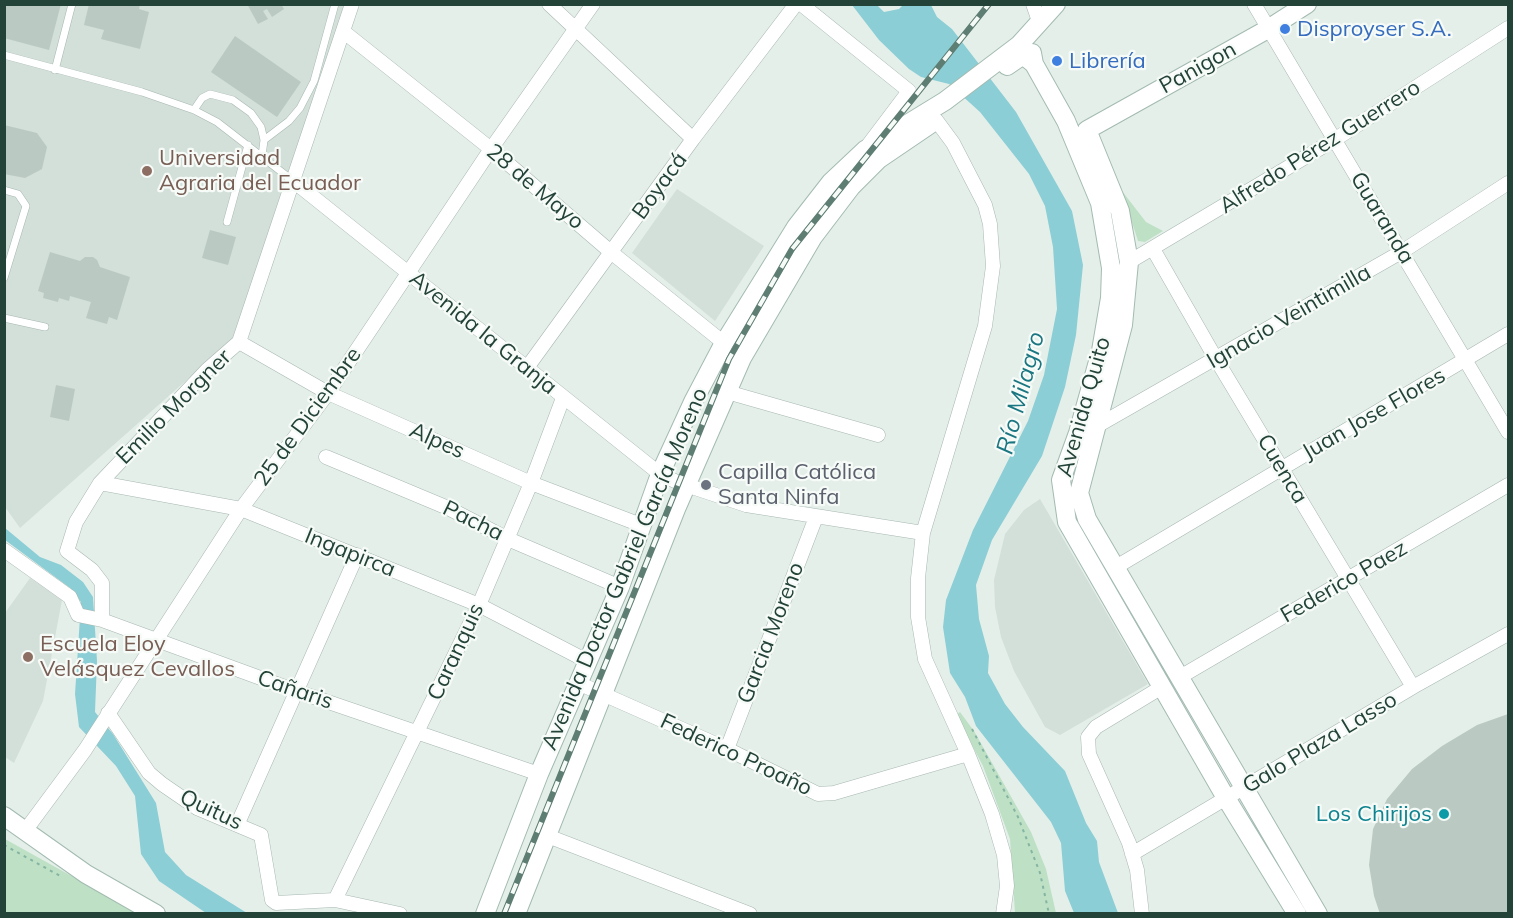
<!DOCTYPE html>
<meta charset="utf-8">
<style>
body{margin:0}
#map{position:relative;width:1513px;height:918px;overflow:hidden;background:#e5efea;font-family:Mulish,sans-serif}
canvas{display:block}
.frame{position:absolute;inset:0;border:6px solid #234238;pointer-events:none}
</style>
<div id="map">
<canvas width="1513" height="918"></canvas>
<div class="frame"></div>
</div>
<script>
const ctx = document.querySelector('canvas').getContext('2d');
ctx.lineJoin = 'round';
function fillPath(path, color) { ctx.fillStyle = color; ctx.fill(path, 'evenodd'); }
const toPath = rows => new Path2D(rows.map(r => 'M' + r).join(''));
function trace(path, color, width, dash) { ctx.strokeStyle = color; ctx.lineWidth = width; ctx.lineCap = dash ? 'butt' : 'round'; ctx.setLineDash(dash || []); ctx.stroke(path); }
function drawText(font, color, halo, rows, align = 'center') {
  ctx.font = font + ' Mulish,sans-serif'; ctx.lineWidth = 4.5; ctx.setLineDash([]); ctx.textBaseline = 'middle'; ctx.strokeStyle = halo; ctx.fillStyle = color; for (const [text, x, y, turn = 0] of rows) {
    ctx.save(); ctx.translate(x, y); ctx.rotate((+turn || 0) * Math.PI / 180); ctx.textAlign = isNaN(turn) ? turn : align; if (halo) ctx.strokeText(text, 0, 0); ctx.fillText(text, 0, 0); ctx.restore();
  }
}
const built = toPath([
 [5,5,346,5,234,338,20,528,5,507],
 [677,189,764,246,715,321,632,253],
 [1040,499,1148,684,1060,735,1045,727,1014,671,1001,637,995,607,994,580,1005,534,1024,510],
 [30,578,62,600,43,701,14,763,5,757,5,613]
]);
const green = toPath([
 [1122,191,1146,222,1163,231,1145,242,1138,241],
 [960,712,974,731,1031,832,1046,869,1056,913,1015,913,1010,839,983,766,956,715],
 [5,839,138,913,5,913]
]);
const water = toPath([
 [852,5,877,5,884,12,899,9,903,5,931,5,937,17,952,29,1016,112,1072,211,1083,265,1076,335,1065,387,1042,456,992,540,976,585,979,619,989,656,988,673,1005,704,1023,727,1065,771,1086,823,1097,841,1099,862,1118,913,1074,913,1065,891,1061,843,1051,822,976,726,965,697,950,673,943,627,946,600,973,530,1028,421,1044,375,1057,309,1053,247,1045,206,1029,174,980,112,949,84,921,77,909,69,879,40],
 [5,528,40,557,61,565,83,582,93,597,97,661,95,712,113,734,156,803,165,852,186,875,247,913,206,913,159,881,141,854,135,796,116,766,79,727,75,694,81,602,70,588,5,540]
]);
const building = toPath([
 [4,4,61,4,49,50,4,38],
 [89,4,140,4,139,9,149,12,140,49,101,39,104,30,84,25],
 [247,4,281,4,284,9,272,17,267,9,263,11,268,19,258,24],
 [235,36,301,82,277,117,211,72],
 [4,125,37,133,47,147,42,169,25,178,4,174],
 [210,230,236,237,228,265,202,258],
 [50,252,80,261,85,257,93,257,97,260,100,267,130,277,117,320,109,317,107,324,86,318,91,302,70,296,69,301,59,298,58,302,43,298,44,293,38,291],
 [56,385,75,389,69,421,50,417],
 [1508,714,1508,914,1380,914,1374,896,1369,865,1373,829,1387,799,1412,769,1442,746,1477,725]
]);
const path = toPath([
 [972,729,1018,817,1040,873,1049,914],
 [4,845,62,877]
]);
const lane = toPath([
 [4,55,142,92,194,110,217,122,292,180],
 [55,70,72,4],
 [194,110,202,98,210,94,233,100,251,113,261,127,264,140,262,156],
 [264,140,289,121,300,108,314,81,335,4],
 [4,190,18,194,26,206,4,278],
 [227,222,248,145],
 [4,318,45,327]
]);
const street = toPath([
 [549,4,693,139],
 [801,4,909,91,869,144],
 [1033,4,1040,24],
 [1254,4,1508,432],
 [344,32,491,149,612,253,724,343],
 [936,120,953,143,985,205,990,224,993,266,985,326,923,533,918,578,918,617,925,659,968,754,992,814,1004,855,1007,886,1003,914],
 [292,180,660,474,677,482,746,505,923,533],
 [1153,249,1216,359,1413,687],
 [1129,262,1334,140,1508,28],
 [239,342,328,393,531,483,641,525],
 [526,369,693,139,796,4],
 [727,392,878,435],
 [1097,426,1403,251,1508,183],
 [326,457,448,508,508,539,620,587],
 [100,483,241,509,479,605,587,661],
 [4,550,70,597,78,615,102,620,296,691,539,774],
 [1116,567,1508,334],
 [102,620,102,583,92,570,67,551,76,522,100,483,207,370,239,342,352,4],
 [1180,677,1508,485],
 [578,683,727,749,818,794,834,793,968,754],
 [108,713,149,773,162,784,197,808,261,835,272,900,276,903,335,900,400,914],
 [727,749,816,517],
 [238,823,357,555],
 [25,831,85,750,241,509,328,393,491,149,593,4],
 [545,835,750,914],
 [1132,854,1413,687,1508,634],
 [335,900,479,605,531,483,563,398],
 [1142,914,1137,870,1129,843,1089,754,1088,737,1096,727,1162,687]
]);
const secondary = toPath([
 [1032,53,1034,64,1066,121,1100,203,1111,268,1110,298,1101,351,1078,433,1061,480,1067,522,1226,798,1297,914],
 [1007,66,1023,55,1034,64],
 [1087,130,1120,211,1129,262,1123,325,1079,493,1087,519,1318,914],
 [1087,130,1268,29,1307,4],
 [4,816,86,874,156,914],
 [485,914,539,774,620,587,660,474,693,402,724,343,796,227,831,182,865,150,945,101,1019,45,1056,4],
 [516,914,676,509,742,358,813,237,851,187,879,159,932,123]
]);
const rail = toPath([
 [504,914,729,359,792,249,989,4]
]);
const markers = [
 [1285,29,6,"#3f7fe0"],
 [1057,61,6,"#3f7fe0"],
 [147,171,6,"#8d6e63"],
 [706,485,6,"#6b7280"],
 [28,657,6,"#8d6e63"],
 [1444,814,6,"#0f9aa8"]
];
const shopNames = [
 ["Disproyser S.A.",1297,29],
 ["Librería",1069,61]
];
const streetNames = [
 ["Panigon",1198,68,-29],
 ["Alfredo Pérez Guerrero",1320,147,-32],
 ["Boyacá",660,186,-54],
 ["28 de Mayo",535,187,40],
 ["Guaranda",1382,218,59],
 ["Ignacio Veintimilla",1289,317,-30],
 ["Avenida la Granja",483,333,39],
 ["Emilio Morgner",174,407,-45],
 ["Avenida Quito",1084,407,-74],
 ["Juan Jose Flores",1374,414,-30],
 ["25 de Diciembre",308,417,-54],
 ["Alpes",437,441,24],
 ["Cuenca",1282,469,59],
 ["Pacha",473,521,26],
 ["Ingapirca",350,553,22],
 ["Avenida Doctor Gabriel García Moreno",625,569,-67],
 ["Federico Paez",1344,582,-30],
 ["Garcia Moreno",771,633,-69],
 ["Caranquis",456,652,-65],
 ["Cañaris",295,690,19],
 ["Galo Plaza Lasso",1320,743,-31],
 ["Federico Proaño",736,755,25],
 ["Quitus",211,810,25]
];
const educationNames = [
 ["Universidad",159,158],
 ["Agraria del Ecuador",159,183],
 ["Escuela Eloy",40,644],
 ["Velásquez Cevallos",40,669]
];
const worshipNames = [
 ["Capilla Católica",718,472],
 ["Santa Ninfa",718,497]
];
const cultureNames = [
 ["Los Chirijos",1432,814]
];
const waterNames = [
 ["Río Milagro",1021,393,-75]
];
fillPath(built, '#d3dfd9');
fillPath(green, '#bee0c5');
fillPath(water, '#8cced5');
fillPath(building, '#bacac3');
trace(lane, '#a7b8b1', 8);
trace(street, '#a7b8b1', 15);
trace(secondary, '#a3bbb1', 20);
trace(path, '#84b4a2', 2, [3, 4.5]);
trace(lane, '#fff', 7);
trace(street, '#fff', 14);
trace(secondary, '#fff', 18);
trace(rail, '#5e7d73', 6);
trace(rail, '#f6fbf8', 4, [11]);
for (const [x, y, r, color] of markers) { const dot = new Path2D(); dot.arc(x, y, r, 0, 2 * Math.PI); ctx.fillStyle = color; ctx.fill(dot); trace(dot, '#f6fbf8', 2); }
drawText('22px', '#366cbe', '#f6fbf8', shopNames, 'left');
drawText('22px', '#234238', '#f6fbf8', streetNames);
drawText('22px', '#785e54', '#f6fbf8', educationNames, 'left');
drawText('22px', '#5b616d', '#f6fbf8', worshipNames, 'left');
drawText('22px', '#0d838f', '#f6fbf8', cultureNames, 'right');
drawText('italic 24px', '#1a7681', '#f6fbf8', waterNames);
</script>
